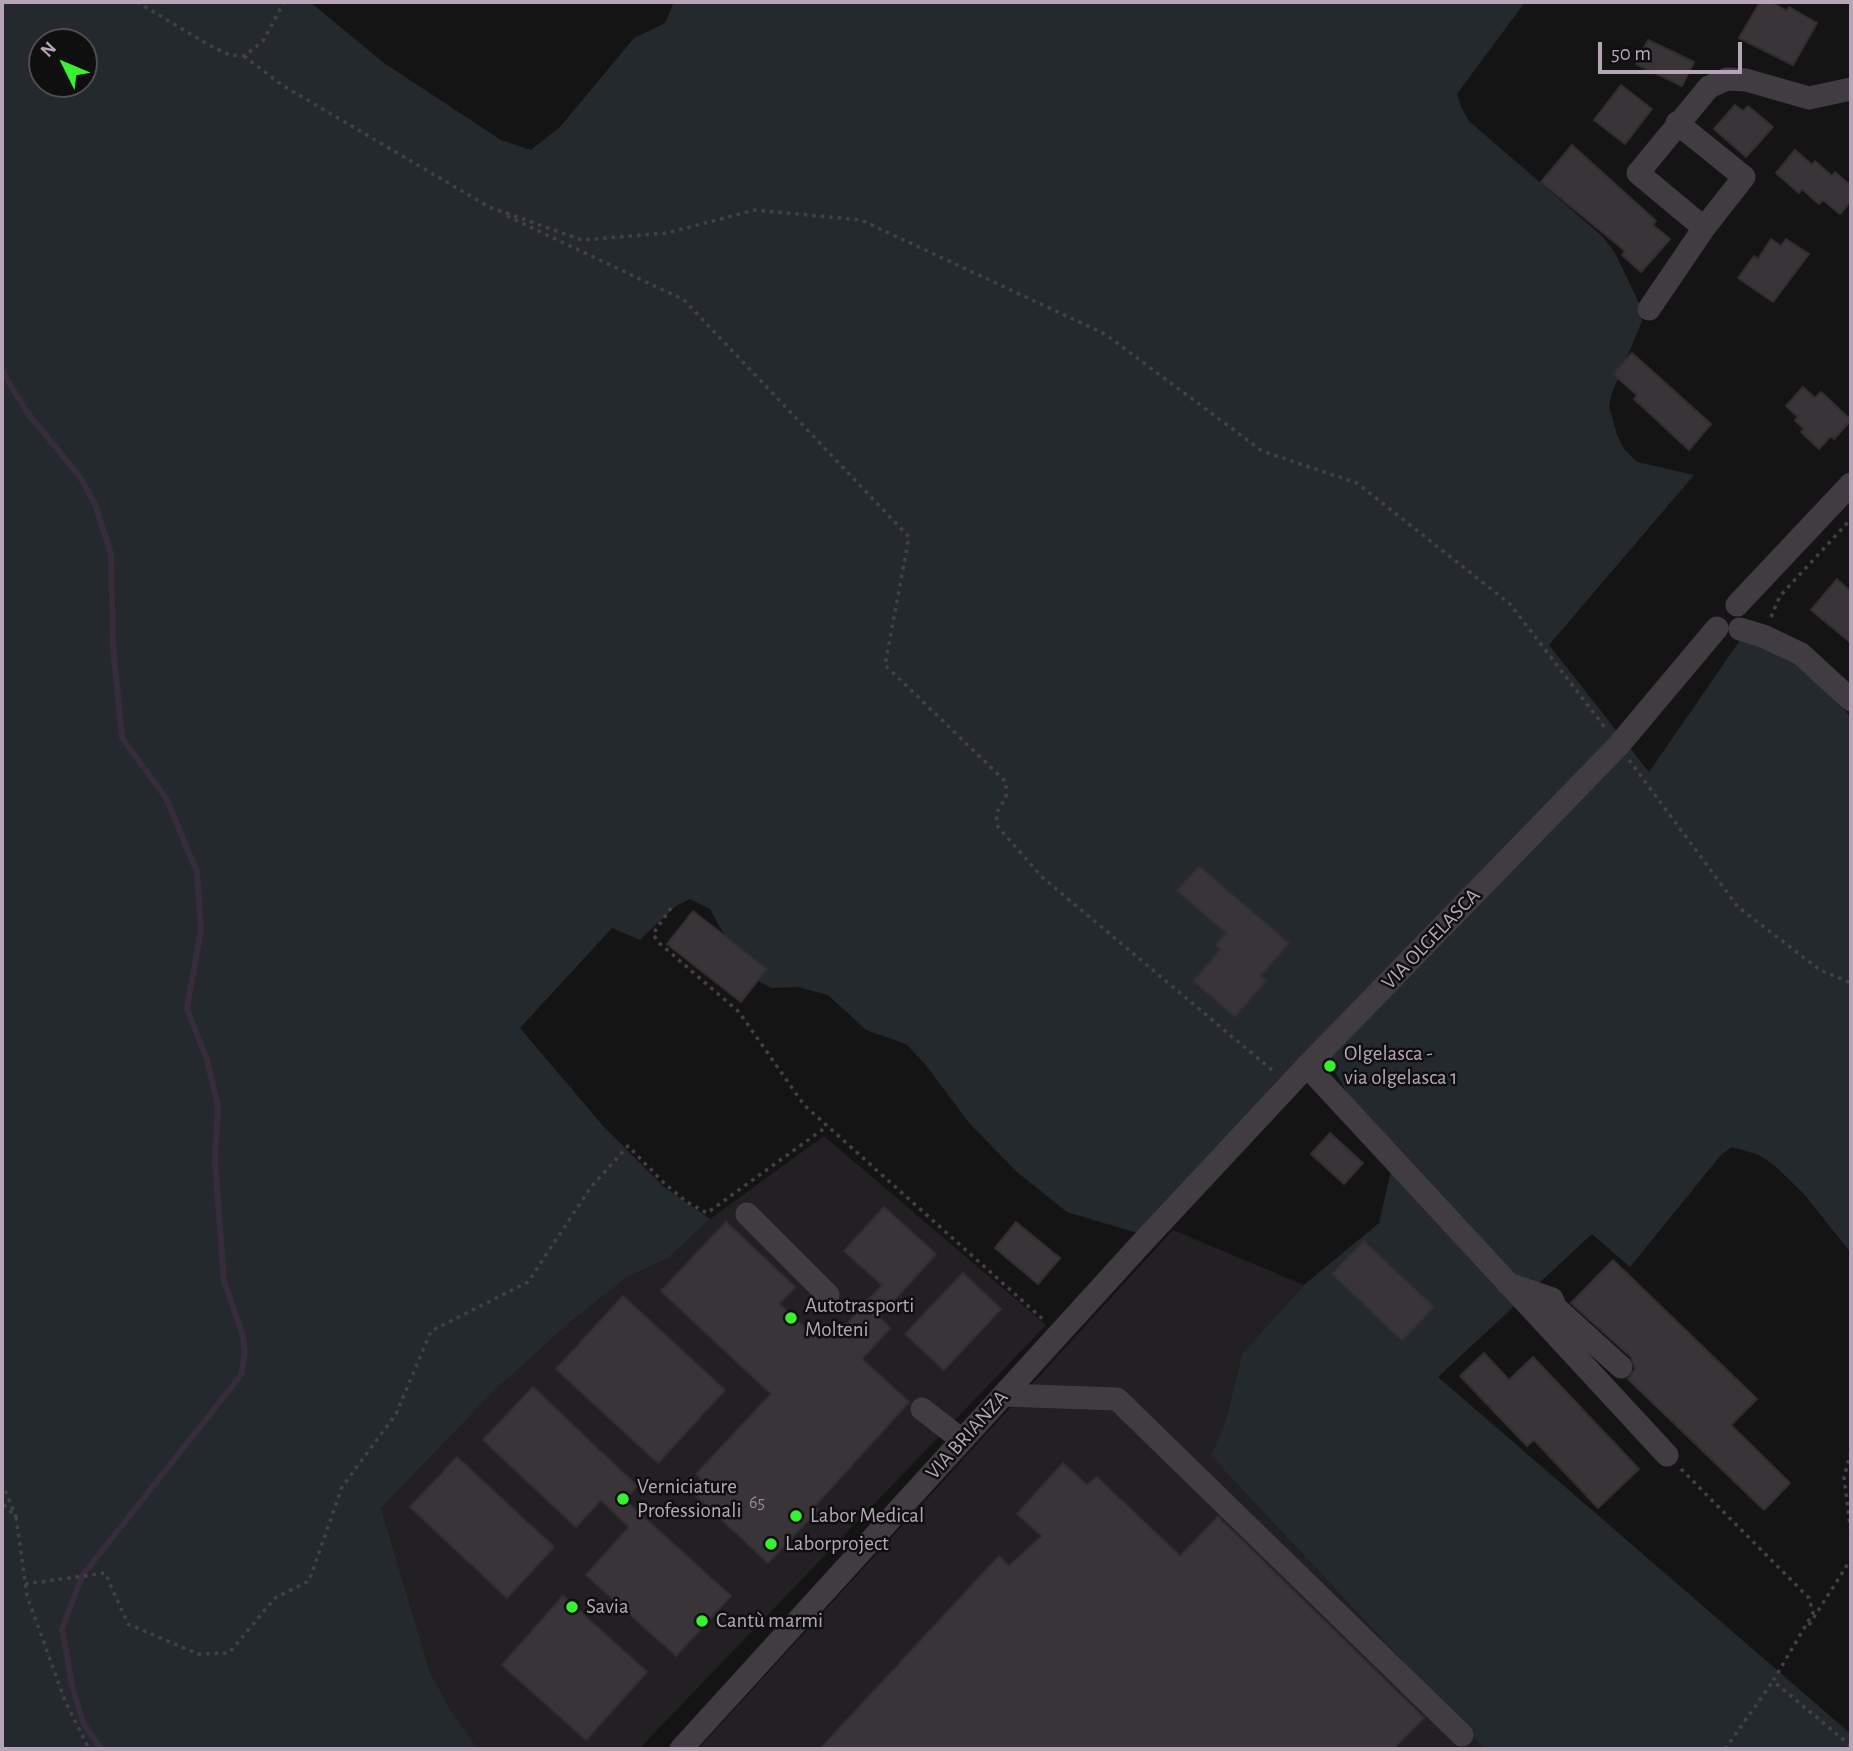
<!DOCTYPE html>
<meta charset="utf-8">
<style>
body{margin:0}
#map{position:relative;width:1853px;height:1751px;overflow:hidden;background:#151415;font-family:"Alegreya Sans",sans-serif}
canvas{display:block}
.frame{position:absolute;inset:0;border:4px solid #b6a5b6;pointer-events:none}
.north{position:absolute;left:28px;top:28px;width:70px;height:70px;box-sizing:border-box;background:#100f10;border:2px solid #524b52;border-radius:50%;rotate:313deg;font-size:19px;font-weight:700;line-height:28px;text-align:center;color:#b6a5b6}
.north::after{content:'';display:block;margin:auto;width:24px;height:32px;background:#36f22f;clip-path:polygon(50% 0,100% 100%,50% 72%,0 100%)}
.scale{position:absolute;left:1598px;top:42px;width:144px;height:32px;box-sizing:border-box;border:4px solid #b6a5b6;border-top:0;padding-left:9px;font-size:21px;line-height:24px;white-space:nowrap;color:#b6a5b6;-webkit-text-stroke:5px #100f10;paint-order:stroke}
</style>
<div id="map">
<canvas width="1853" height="1751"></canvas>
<div class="frame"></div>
<div class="north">N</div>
<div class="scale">50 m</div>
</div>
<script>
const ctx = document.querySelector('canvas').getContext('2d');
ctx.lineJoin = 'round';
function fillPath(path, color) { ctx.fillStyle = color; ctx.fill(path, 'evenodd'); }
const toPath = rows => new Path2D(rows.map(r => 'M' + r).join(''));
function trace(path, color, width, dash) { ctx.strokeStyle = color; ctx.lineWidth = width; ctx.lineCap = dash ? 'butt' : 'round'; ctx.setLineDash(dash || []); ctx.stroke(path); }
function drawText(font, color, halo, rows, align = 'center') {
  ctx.font = font + ' "Alegreya Sans",sans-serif'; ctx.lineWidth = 5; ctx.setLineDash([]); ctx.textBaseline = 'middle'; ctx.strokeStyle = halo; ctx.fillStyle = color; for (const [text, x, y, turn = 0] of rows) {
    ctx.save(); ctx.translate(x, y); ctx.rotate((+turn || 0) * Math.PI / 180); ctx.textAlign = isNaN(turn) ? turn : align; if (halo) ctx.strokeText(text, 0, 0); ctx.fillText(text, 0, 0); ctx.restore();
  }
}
const built = toPath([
 [824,1136,1046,1325,639,1749,478,1749,450,1709,430,1672,381,1508,496,1389,575,1318,629,1276,667,1259,710,1219],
 [1173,1230,1304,1285,1242,1354,1226,1420,1212,1457,1485,1749,698,1749]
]);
const green = toPath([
 [2,2,310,2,384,63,501,140,531,150,560,127,634,38,665,23,674,2,1525,2,1457,94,1461,107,1469,121,1603,237,1615,253,1639,303,1642,321,1612,393,1609,406,1617,435,1624,449,1637,462,1694,475,1549,645,1649,772,1754,620,1851,717,1851,1253,1804,1194,1774,1165,1759,1155,1732,1147,1721,1155,1630,1267,1592,1234,1438,1377,1851,1734,1851,1749,1485,1749,1211,1456,1226,1420,1242,1354,1304,1285,1379,1223,1391,1170,1333,1068,1309,1067,1144,1235,1067,1212,1017,1172,970,1124,925,1064,906,1044,866,1030,828,995,798,987,772,988,747,976,710,909,690,899,676,906,640,940,612,928,520,1028,604,1127,663,1186,710,1219,667,1259,629,1276,575,1318,496,1389,381,1508,430,1672,450,1709,478,1749,2,1749],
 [42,42,84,42,84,84,42,84]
]);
const stream = toPath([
 [2,371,26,411,80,477,95,504,111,554,113,647,122,738,166,798,197,872,201,930,187,1008,207,1060,218,1107,215,1161,224,1281,243,1336,245,1353,241,1375,82,1576,62,1629,72,1685,83,1723,101,1749]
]);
const building = toPath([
 [1760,2,1771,2,1787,11,1789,7,1817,23,1793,65,1739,38,1760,2],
 [1648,40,1694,62,1682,86,1636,64,1648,40],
 [1621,85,1652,109,1625,144,1594,120,1621,85],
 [1735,105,1743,111,1748,106,1773,127,1746,157,1714,129,1735,105],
 [1572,145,1656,221,1653,225,1670,239,1641,272,1622,255,1625,251,1541,182,1572,145],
 [1795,150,1812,165,1815,161,1832,176,1835,172,1851,186,1851,201,1840,214,1823,200,1819,204,1802,189,1799,193,1776,173,1795,150],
 [1771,239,1781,246,1786,239,1809,254,1773,302,1738,278,1754,256,1758,259,1771,239],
 [1632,353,1711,424,1689,450,1634,399,1637,395,1613,374,1632,353],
 [1803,387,1815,398,1821,392,1851,420,1834,439,1831,436,1819,449,1801,432,1804,429,1795,420,1798,417,1786,406,1803,387],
 [1837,579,1851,592,1851,643,1811,610,1837,579],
 [1199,866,1289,943,1261,976,1266,981,1235,1017,1193,981,1221,949,1216,945,1226,933,1177,891,1199,866],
 [693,911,767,969,741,1002,667,944,693,911],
 [1330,1133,1363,1163,1344,1184,1311,1154,1330,1133],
 [884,1207,936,1254,879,1317,890,1328,862,1359,909,1402,814,1507,818,1510,768,1563,696,1496,706,1484,696,1474,771,1394,661,1291,726,1222,795,1287,779,1304,814,1336,824,1325,836,1336,882,1285,844,1251,884,1207],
 [1016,1222,1060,1258,1038,1284,995,1248,1016,1222],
 [1364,1241,1434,1307,1402,1341,1332,1274,1364,1241],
 [1613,1260,1757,1399,1731,1425,1790,1483,1764,1510,1628,1379,1635,1369,1631,1357,1571,1303,1613,1260],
 [963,1273,1001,1309,944,1370,905,1334,963,1273],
 [623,1296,725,1390,658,1463,556,1369,623,1296],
 [1484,1353,1509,1380,1533,1357,1639,1469,1598,1508,1534,1440,1527,1446,1460,1376,1484,1353],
 [533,1387,637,1486,625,1500,731,1596,676,1656,586,1575,629,1527,601,1500,576,1527,483,1440,533,1387],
 [457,1457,554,1547,507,1598,410,1507,457,1457],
 [1063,1463,1087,1485,1097,1477,1180,1556,1218,1517,1424,1718,1393,1749,820,1749,999,1556,1009,1566,1042,1536,1017,1514,1063,1463],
 [563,1596,647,1672,586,1740,502,1665,563,1596]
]);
const path = toPath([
 [137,2,209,45,230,55,244,56,263,41,284,2],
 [1435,2,1475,2],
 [244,56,282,85,489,207,582,240,667,233,755,210,861,220,1105,334,1262,451,1357,483,1510,604,1606,729],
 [507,216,684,300,909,537,885,665,1006,782,1006,797,996,814,998,827,1042,877,1273,1071],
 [1771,617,1780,596,1851,519],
 [1629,760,1738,907,1820,970,1851,983],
 [671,908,653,934,658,942,739,1012,804,1105,1045,1321],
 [1851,1452,1844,1477,1851,1533],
 [1681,1469,1809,1598,1813,1613,1773,1681,1851,1746],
 [2,1483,16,1517,2,1503],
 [16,1517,27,1596,65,1701,89,1749],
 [25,1584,105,1573,128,1624,198,1654,229,1653,275,1598,309,1581,342,1487,396,1414,431,1331,528,1282,591,1187,628,1146,665,1184,687,1202,707,1213,826,1127],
 [1809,1625,1851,1559],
 [1725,1749,1773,1681]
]);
const minor = toPath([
 [1704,228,1638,173,1709,87,1727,79,1746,80,1809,98,1851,89],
 [1649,309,1704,228,1744,177,1677,123],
 [1737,605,1851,484],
 [1740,629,1763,636,1801,654,1851,700],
 [1307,1066,1667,1455],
 [747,1214,828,1295],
 [1508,1284,1552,1299,1556,1308,1621,1367],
 [1004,1395,1117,1399,1462,1735],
 [922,1409,962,1440],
 [681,1749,1140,1245,1307,1066,1618,746,1717,628]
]);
const markers = [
 [1330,1066,7,"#36f22f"],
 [791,1318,7,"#36f22f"],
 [623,1499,7,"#36f22f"],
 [796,1516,7,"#36f22f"],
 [771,1544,7,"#36f22f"],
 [572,1607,7,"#36f22f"],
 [702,1621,7,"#36f22f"]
];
const numberNames = [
 ["65",757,1503]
];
const streetNames = [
 ["VIA OLGELASCA",1431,939,-46],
 ["VIA BRIANZA",967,1435,-48]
];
const poiNames = [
 ["Olgelasca -",1344,1054],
 ["via olgelasca 1",1344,1078],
 ["Autotrasporti",805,1306],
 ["Molteni",805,1330],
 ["Verniciature",637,1487],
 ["Professionali",637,1511],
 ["Labor Medical",810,1516],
 ["Laborproject",785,1544],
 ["Savia",586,1607],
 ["Cantù marmi",716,1621]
];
fillPath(built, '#222022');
fillPath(green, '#24292d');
trace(stream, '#372c3b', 6);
fillPath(building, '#383437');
trace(building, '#322e30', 2);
trace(path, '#463f46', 3.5, [3.5, 5]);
trace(minor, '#413c41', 23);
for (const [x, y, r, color] of markers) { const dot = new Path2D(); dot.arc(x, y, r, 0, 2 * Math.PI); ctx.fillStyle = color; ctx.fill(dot); trace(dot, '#100f10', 2.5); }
drawText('18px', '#968996', null, numberNames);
drawText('21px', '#b6a5b6', '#100f10', streetNames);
drawText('21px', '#b6a5b6', '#100f10', poiNames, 'left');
</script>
